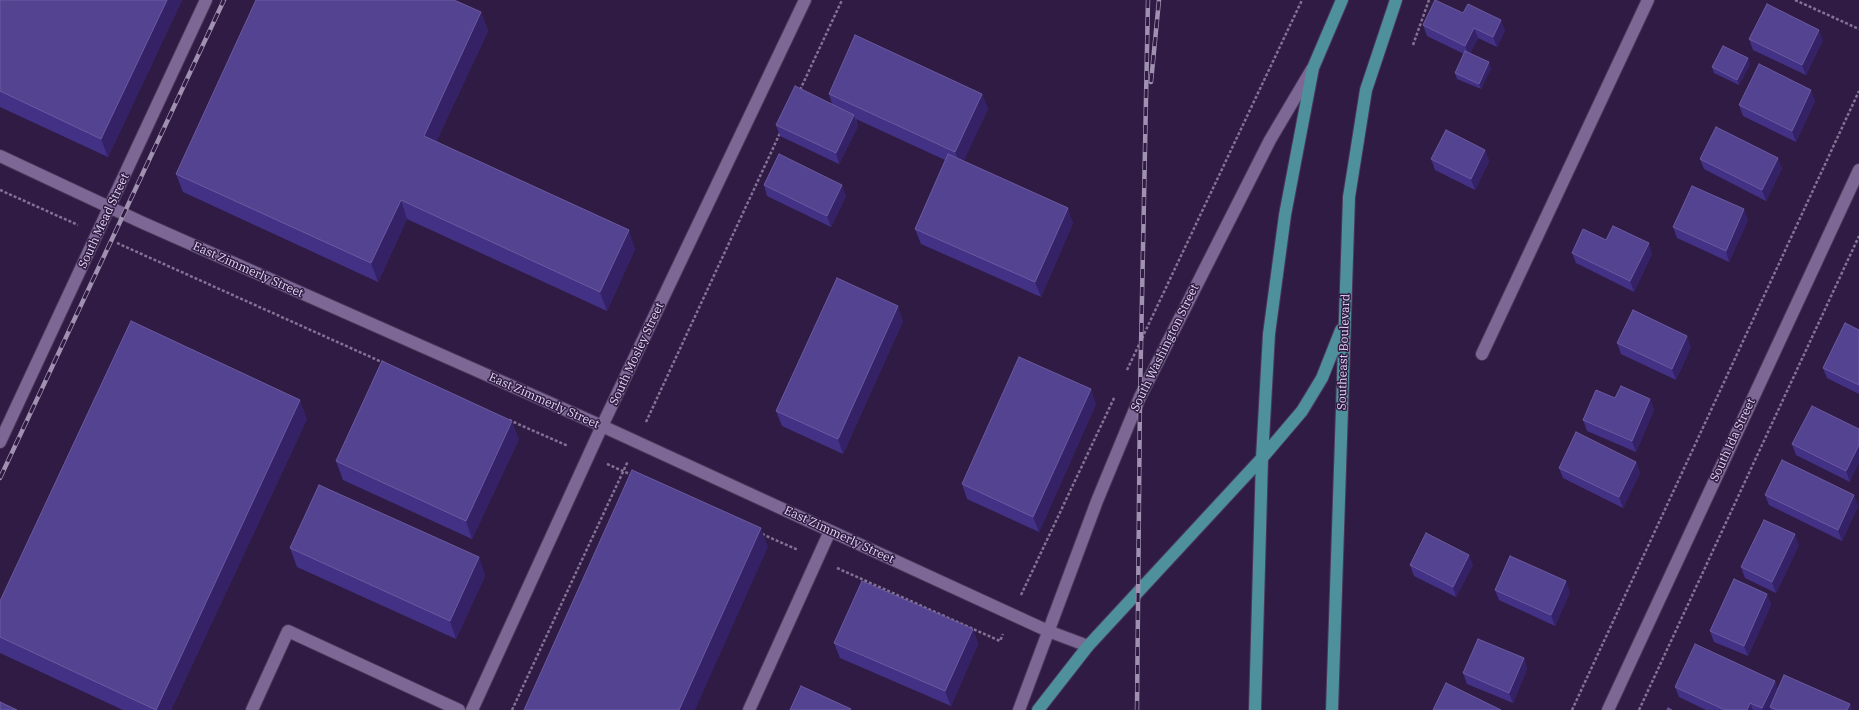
<!DOCTYPE html>
<style>
body{margin:0}
canvas{display:block;background:#2f1b43}
</style>
<canvas width="1859" height="710"></canvas>
<script>
const ctx = document.querySelector('canvas').getContext('2d');
ctx.lineJoin = 'round';
const toPath = rows => new Path2D(rows.map(r => 'M' + r).join(''));
function trace(path, color, width, dash) { ctx.strokeStyle = color; ctx.lineWidth = width; ctx.lineCap = dash ? 'butt' : 'round'; ctx.setLineDash(dash || []); ctx.stroke(path); }
function fillPath(path, color) { ctx.fillStyle = color; ctx.fill(path, 'evenodd'); }
function drawText(font, color, halo, rows, align = 'center') {
  ctx.font = font + ' "IBM Plex Serif",serif'; ctx.lineWidth = 3; ctx.setLineDash([]); ctx.textBaseline = 'middle'; ctx.strokeStyle = halo; ctx.fillStyle = color; for (const [text, x, y, turn = 0] of rows) {
    ctx.save(); ctx.translate(x, y); ctx.rotate((+turn || 0) * Math.PI / 180); ctx.textAlign = isNaN(turn) ? turn : align; if (halo) ctx.strokeText(text, 0, 0); ctx.fillText(text, 0, 0); ctx.restore();
  }
}
const path = toPath([
 [1795,0,1859,29],
 [1413,45,1429,0],
 [800,90,842,0],
 [0,190,78,225],
 [117,243,384,363],
 [1127,370,1302,0],
 [509,420,568,446],
 [646,422,781,131],
 [607,464,632,475],
 [762,534,798,550],
 [837,568,1000,641,1003,634],
 [1021,595,1115,396],
 [512,710,628,461],
 [1572,710,1859,91],
 [1639,710,1859,236]
]);
const minor = toPath([
 [0,156,141,222,602,426,1048,631,1088,646],
 [1482,354,1648,0],
 [0,442,206,0],
 [252,710,288,631,459,710],
 [472,710,602,426,805,0],
 [749,710,830,531],
 [1019,710,1097,501,1140,397,1270,140,1312,69],
 [1608,710,1859,170]
]);
const major = toPath([
 [1038,710,1088,646,1262,458,1302,411,1322,378,1341,330],
 [1255,710,1262,458,1269,334,1285,215,1313,68,1342,0],
 [1332,710,1349,197,1366,90,1396,0]
]);
const rail = toPath([
 [1151,82,1159,0],
 [0,478,224,0],
 [1137,710,1140,397,1148,0]
]);
const wall = toPath([
 [0,0,182,0,108,157,0,107],
 [481,12,488,31,436,142,635,249,607,311,407,219,378,282,183,192,176,174],
 [1463,13,1505,30,1497,47,1478,38,1470,53,1491,68,1481,89,1457,79,1455,73,1464,54,1427,36,1423,25],
 [1749,39,1823,40,1806,75,1753,50],
 [1750,64,1739,85,1714,73,1712,67],
 [829,94,982,94,988,109,963,161,1073,223,1041,297,921,244,915,229,945,160,856,119,858,126,839,164,780,136,776,125,832,104],
 [1815,101,1796,142,1743,116,1739,105],
 [1485,150,1489,161,1475,190,1435,170,1431,159],
 [1700,159,1782,168,1766,201,1704,169],
 [764,185,846,196,831,227,767,196],
 [1748,220,1729,262,1677,238,1673,227],
 [1606,240,1652,254,1634,292,1576,263,1572,253],
 [903,321,843,454,782,426,776,411],
 [1859,330,1859,394,1827,378,1823,368],
 [1617,343,1691,347,1676,380,1621,354],
 [1615,398,1650,399,1654,410,1636,452,1587,431,1583,420],
 [1096,404,1039,532,967,499,962,484],
 [307,419,171,710,123,710,0,653,0,601],
 [1859,429,1850,482,1796,455,1792,444],
 [519,439,472,539,343,480,336,461],
 [1636,462,1640,473,1623,508,1563,478,1559,468],
 [1765,495,1858,506,1842,541,1769,505],
 [1799,545,1776,593,1745,578,1741,567],
 [290,548,479,557,485,576,456,639,297,567],
 [1410,565,1473,565,1456,597,1414,576],
 [1495,590,1570,592,1555,626,1499,600],
 [1767,594,1771,605,1748,656,1714,642,1710,631],
 [973,629,978,644,951,706,840,658,834,643],
 [1524,658,1527,669,1513,703,1467,684,1463,673],
 [1675,687,1778,690,1852,710,1771,710,1771,709,1770,710,1706,710,1679,697]
]);
const shadedWall = toPath([
 [167,0,182,0,108,157,101,139],
 [481,12,488,31,430,155,424,136],
 [1501,20,1505,30,1497,47,1493,37],
 [1474,28,1478,38,1469,56,1465,46],
 [1819,30,1823,40,1806,75,1802,65],
 [1748,58,1750,64,1739,85,1737,80],
 [1489,62,1491,68,1481,89,1479,84],
 [1811,90,1815,101,1796,142,1792,131],
 [982,94,988,109,961,167,955,152],
 [854,115,858,126,839,164,836,153],
 [1485,150,1489,161,1475,190,1471,179],
 [1778,158,1782,168,1766,201,1762,190],
 [842,185,846,196,831,227,827,216],
 [401,200,407,219,378,282,371,263],
 [1068,208,1073,223,1041,297,1035,282],
 [1744,209,1748,220,1729,262,1726,251],
 [629,230,635,249,607,311,600,292],
 [1649,243,1652,254,1634,292,1630,281],
 [898,306,903,321,843,454,838,439],
 [1687,336,1691,347,1676,380,1672,369],
 [1091,389,1096,404,1039,532,1033,517],
 [1650,399,1654,410,1636,452,1632,441],
 [300,400,307,419,171,710,156,710],
 [512,421,519,439,472,539,466,521],
 [1859,445,1859,463,1850,482,1846,471],
 [1636,462,1640,473,1623,508,1619,497],
 [1854,495,1858,506,1842,541,1838,530],
 [761,528,768,547,695,710,679,710],
 [1795,534,1799,545,1776,593,1772,582],
 [1469,555,1473,565,1456,597,1453,587],
 [479,557,485,576,456,639,450,621],
 [1566,581,1570,592,1555,626,1551,615],
 [1767,594,1771,605,1748,656,1744,646],
 [973,629,978,644,951,706,945,691],
 [1524,658,1527,669,1513,703,1509,693],
 [1775,681,1779,692,1770,707,1771,709,1770,710,1763,710,1762,708],
 [1750,703,1753,710,1747,710],
 [1850,704,1852,710,1847,710]
]);
const building = toPath([
 [0,0,167,0,101,139,0,91,0,0],
 [256,0,454,0,481,12,424,136,629,230,600,292,401,200,371,263,176,174,256,0],
 [1435,0,1463,13,1468,4,1501,20,1493,37,1474,28,1465,46,1423,25,1435,0],
 [1767,4,1819,30,1802,65,1749,39,1767,4],
 [855,35,982,94,955,152,829,94,855,35],
 [1723,46,1748,58,1737,80,1712,67,1723,46],
 [1465,51,1489,62,1479,84,1455,73,1465,51],
 [1759,64,1811,90,1792,131,1739,105,1759,64],
 [795,86,854,115,836,153,776,125,795,86],
 [1716,127,1778,158,1762,190,1700,159,1716,127],
 [1446,130,1485,150,1471,179,1431,159,1446,130],
 [779,154,842,185,827,216,764,185,779,154],
 [948,154,1068,208,1035,282,915,229,948,154],
 [1692,186,1744,209,1726,251,1673,227,1692,186],
 [1613,226,1649,243,1630,281,1572,253,1583,229,1606,240,1613,226],
 [837,278,898,306,838,439,776,411,837,278],
 [1633,310,1687,336,1672,369,1617,343,1633,310],
 [131,321,300,400,156,710,0,637,0,601,131,321],
 [1845,323,1859,330,1859,385,1823,368,1845,323],
 [1019,357,1091,389,1033,517,962,484,1019,357],
 [382,361,512,421,466,521,336,461,382,361],
 [1621,386,1650,399,1632,441,1583,420,1596,390,1615,398,1621,386],
 [1812,406,1859,429,1859,445,1846,471,1792,444,1812,406],
 [1576,432,1636,462,1619,497,1559,468,1576,432],
 [1782,460,1854,495,1838,530,1765,495,1782,460],
 [632,470,761,528,679,710,524,710,632,470],
 [319,485,479,557,450,621,290,548,319,485],
 [1764,520,1795,534,1772,582,1741,567,1764,520],
 [1426,533,1469,555,1453,587,1410,565,1426,533],
 [1510,556,1566,581,1551,615,1495,590,1510,556],
 [1734,579,1767,594,1744,646,1710,631,1734,579],
 [862,581,973,629,945,691,834,643,862,581],
 [1478,639,1524,658,1509,693,1463,673,1478,639],
 [1695,644,1775,681,1762,708,1750,703,1747,710,1725,710,1675,687,1695,644],
 [1784,675,1850,704,1847,710,1777,710,1770,707,1784,675],
 [1446,683,1501,710,1433,710,1446,683],
 [801,686,851,709,850,710,790,710,801,686],
 [0,702,17,710,0,710,0,702],
 [1668,708,1672,710,1667,710,1668,708]
]);
const streetNames = [
 ["South Mead Street",104,221,-65],
 ["East Zimmerly Street",248,270,24],
 ["South Washington Street",1165,348,-64],
 ["Southeast Boulevard",1344,352,-88],
 ["South Mosley Street",637,354,-65],
 ["East Zimmerly Street",544,401,24],
 ["South Ida Street",1733,440,-65],
 ["East Zimmerly Street",839,535,25]
];
trace(minor, '#493658', 14);
trace(major, '#493658', 14);
trace(path, '#827294', 2.5, [3, 2]);
trace(minor, '#7d6795', 12);
trace(major, '#4e909b', 12);
trace(rail, '#a091b0', 4.5);
trace(rail, '#2f1b43', 3, [9]);
fillPath(wall, '#433185');
fillPath(shadedWall, '#342166');
fillPath(building, '#544391');
trace(building, '#6b5aa0', 1);
drawText('12px', '#e3d7f1', '#2f1b43', streetNames);
</script>
